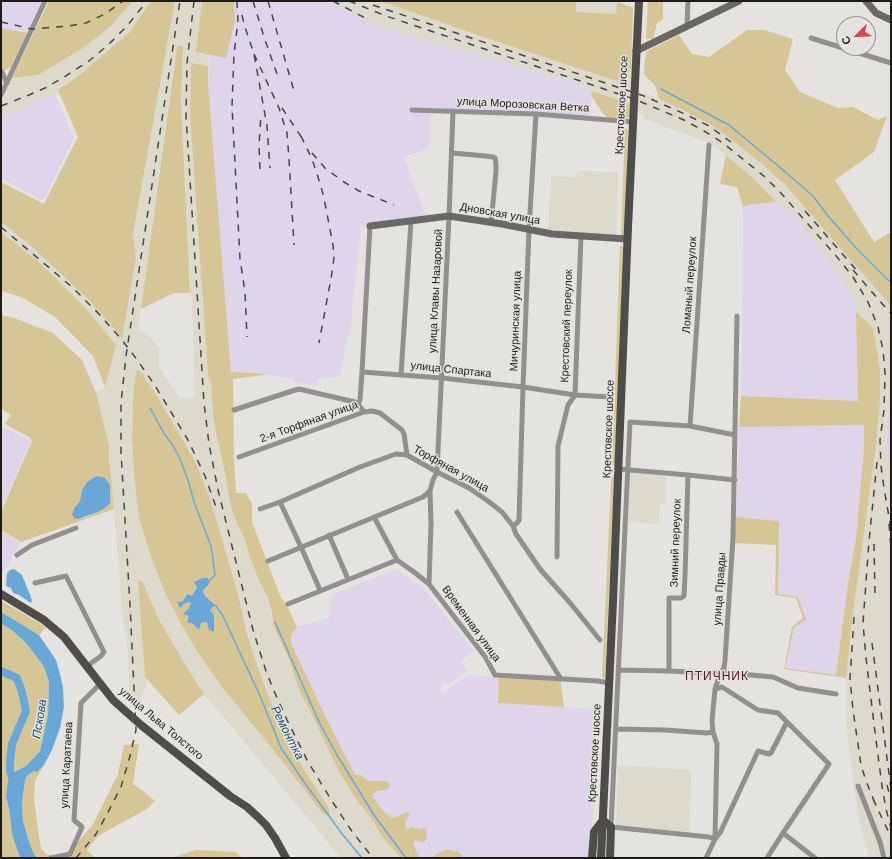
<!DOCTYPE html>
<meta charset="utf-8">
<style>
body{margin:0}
#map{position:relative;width:892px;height:859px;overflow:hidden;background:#e5e3df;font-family:Helvetica,sans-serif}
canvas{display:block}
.frame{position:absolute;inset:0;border:2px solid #1c1b19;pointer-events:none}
.north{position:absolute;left:836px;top:16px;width:40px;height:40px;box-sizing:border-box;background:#e5e3df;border:1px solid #959390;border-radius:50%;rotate:246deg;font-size:11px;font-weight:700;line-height:16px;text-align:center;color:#1c1b19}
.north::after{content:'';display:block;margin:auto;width:14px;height:18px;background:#d6464d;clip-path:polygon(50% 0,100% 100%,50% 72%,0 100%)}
</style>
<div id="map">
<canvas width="892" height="859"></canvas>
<div class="frame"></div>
<div class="north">С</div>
</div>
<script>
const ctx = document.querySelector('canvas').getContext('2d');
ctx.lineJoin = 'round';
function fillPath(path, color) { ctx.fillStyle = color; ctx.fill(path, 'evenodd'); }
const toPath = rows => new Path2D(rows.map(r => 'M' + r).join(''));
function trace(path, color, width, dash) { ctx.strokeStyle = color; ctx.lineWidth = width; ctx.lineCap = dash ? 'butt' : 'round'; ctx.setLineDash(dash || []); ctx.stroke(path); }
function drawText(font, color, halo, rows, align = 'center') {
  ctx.font = font + ' Helvetica,sans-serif'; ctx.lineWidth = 3; ctx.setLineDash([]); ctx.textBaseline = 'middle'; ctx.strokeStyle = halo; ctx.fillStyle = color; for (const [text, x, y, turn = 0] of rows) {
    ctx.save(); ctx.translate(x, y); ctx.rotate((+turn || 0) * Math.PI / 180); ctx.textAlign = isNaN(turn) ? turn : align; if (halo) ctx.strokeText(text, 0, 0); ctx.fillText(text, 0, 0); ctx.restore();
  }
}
const built = toPath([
 [133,1,151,1,130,32,77,77,58,90,55,94,1,118,1,100,12,78,38,75,80,50,120,16],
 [175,1,212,1,208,66,191,64,190,116,208,375,211,383,213,414,216,433,220,450,226,478,229,497,237,523,245,540,249,554,259,581,270,604,273,625,289,659,302,696,312,715,339,772,345,782,358,802,369,815,384,839,401,858,341,858,204,694,188,669,159,620,141,581,138,581,145,677,147,682,137,711,130,705,128,653,123,618,111,476,109,460,109,445,96,392,105,387,116,345,83,305,39,262,1,232,1,222,29,244,88,299,121,338,136,258,133,234],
 [176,46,183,46,181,102,190,293,192,299,195,398,179,397,159,367,159,348,147,333,138,330,141,309],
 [142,374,154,391,195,461,209,496,220,532,238,594,246,631,255,659,267,693,292,747,303,768,327,805,323,814,283,762,222,687,199,654,182,626,166,595,139,518,134,475,132,437,133,401,135,377],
 [329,1,380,1,495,41,623,83,631,68,630,88,659,99,685,111,708,123,727,136,762,164,785,185,891,306,891,382,886,440,891,474,891,858,869,858,858,815,846,723,846,678,852,621,876,446,880,400,873,327,856,312,854,300,842,279,796,218,776,202,753,178,726,155,710,143,647,120,630,104,592,91,583,85,427,41,371,24],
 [576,1,617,1,616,14,575,12],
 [577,171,618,172,616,235,548,231,551,176,576,177],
 [631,473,666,476,666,504,660,504,659,524,628,522],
 [618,765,691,770,690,832,616,826]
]);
const industrial = toPath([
 [1,1,42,1,27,33,1,28],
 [212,1,329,1,371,24,427,41,583,85,592,91,590,117,431,108,429,148,404,157,426,217,361,225,350,332,346,344,340,376,318,379,317,386,294,382,294,379,256,373,231,372,208,83],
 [55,94,74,138,43,201,1,178,1,120,2,118],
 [776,202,796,218,842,279,854,300,856,312,859,401,741,396,743,207,748,205],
 [891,382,891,474,886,440],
 [864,425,864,447,856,538,848,583,836,675,785,668,794,628,805,619,798,597,778,594,779,521,736,517,739,427],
 [1,427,31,440,1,509],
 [1,531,21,543,1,576],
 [397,569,424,589,473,650,461,661,467,672,448,685,443,683,440,690,443,693,467,676,471,675,499,677,498,703,598,709,591,858,414,858,355,775,321,707,291,643,291,636,293,632,297,627,330,617,331,595]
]);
const green = toPath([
 [49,1,133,1,109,28,80,50,38,75,12,78],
 [151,1,175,1,133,234,136,258,122,338,88,299,29,244,1,222,1,182,44,204,78,137,58,90,77,77,130,32],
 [202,1,234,1,235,20,226,58,196,52],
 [380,1,576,1,576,12,616,14,617,2,618,2,629,6,633,8,631,68,623,83,495,41],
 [648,1,663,1,663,19,657,23,653,39,646,39],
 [1,28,27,33,11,67,5,70,1,66],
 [747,30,764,30,793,39,785,70,800,92,838,108,853,107,878,120,886,116,887,116,874,152,835,180,874,242,891,232,891,306,785,185,762,164,727,136,708,123,685,111,659,99,656,88,653,83,646,77,644,74,645,60,647,51,679,35,692,54,709,57],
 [177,46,183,46,181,102,190,293,174,293,141,309],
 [191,63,208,66,208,83,231,372,256,373,264,374,264,375,233,379,234,458,236,493,246,493,252,504,252,522,281,598,287,606,297,627,293,632,291,635,291,643,321,707,355,775,360,775,369,781,385,781,388,782,390,784,388,789,385,790,377,791,373,794,373,797,383,811,392,818,397,817,407,812,410,813,405,823,406,828,407,830,411,827,417,828,419,829,424,828,426,830,427,838,425,841,423,842,415,840,413,843,416,851,420,858,401,858,384,839,369,815,358,802,339,772,312,715,300,692,289,659,273,625,272,612,268,598,259,581,249,554,245,540,237,523,232,510,229,497,226,478,220,450,216,433,213,414,211,383,208,375,190,116],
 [592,91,630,104,630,116,624,120,608,119,602,112,591,95],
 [625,128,628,130,625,222,624,237,621,235],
 [726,155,753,178,776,202,748,205,743,207,737,187,720,184],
 [1,232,39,262,83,305,116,345,105,387,93,356,55,317,21,297,1,291],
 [620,245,623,247,615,465,612,465],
 [856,312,873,327,880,369,880,400,876,446,852,621,846,678,784,669,792,627,803,618,796,598,775,595,776,545,735,543,735,534,736,517,779,521,778,594,798,597,806,619,794,628,785,668,836,675,848,583,856,538,864,447,864,425,739,427,741,396,858,401],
 [1,315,14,318,53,333,82,360,96,392,109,445,109,460,111,476,114,509,21,542,1,530,1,512,32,441,29,437,5,424,11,415,1,409],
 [80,501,90,515,84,518,75,507],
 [137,370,142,374,154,391,195,461,209,496,220,532,238,594,246,631,255,659,267,693,292,747,303,768,327,805,330,813,326,815,323,814,283,762,222,687,199,654,182,626,166,595,152,559,139,518,134,475,132,437,133,401,135,377],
 [194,582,203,589,205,596,210,601,210,610,207,622,201,623,199,630,193,624,190,623,189,616,184,614,189,608,191,602,185,603,177,602,183,601,187,594,192,597,197,587],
 [612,476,614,477,605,679,602,677,611,482],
 [138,581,142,581,159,620,188,669,204,694,179,715,145,677],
 [1,601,36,621,46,627,39,635,1,612],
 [1,623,14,632,26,643,39,659,43,665,48,678,49,684,48,715,40,751,26,766,16,771,6,797,9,808,12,834,18,852,21,858,1,858],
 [499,675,560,678,564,707,498,703],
 [139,744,133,784,143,791,155,801,147,809,98,836,87,850,95,858,37,858,34,854,30,845,23,821,22,803,25,780,27,776,34,771,37,771,44,765,35,781,34,799,38,830,41,848,46,854,65,858,93,824,118,774,124,745],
 [447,849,458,852,462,855,463,858,430,858],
 [196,850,236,852,242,858,171,858]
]);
const water = toPath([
 [97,476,105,478,110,485,110,503,105,508,100,511,78,519,74,518,72,514,75,507,80,501,82,491,87,482],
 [14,569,22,575,32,600,31,603,19,595,13,593,11,588,8,587,6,585,7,573,10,570],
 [203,578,208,578,209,584,203,590,205,596,215,605,210,610,214,615,214,632,209,630,207,622,201,623,199,630,193,624,187,622,189,616,183,614,189,608,191,602,185,603,180,608,177,602,183,601,187,594,192,596,197,587,194,582],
 [1,612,39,635,56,660,60,674,63,688,64,707,60,728,52,750,44,765,37,772,34,771,31,773,27,776,25,780,22,803,23,821,30,845,34,854,37,858,21,858,18,852,12,834,9,808,6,797,8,780,16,771,26,766,40,751,48,715,49,684,48,678,43,665,26,643,14,632,1,623]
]);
const stream = toPath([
 [661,89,729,125,783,170,813,196,828,216,857,249,891,283],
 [150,408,165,435,172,444,180,459,188,480,194,502,211,546,215,575,208,582],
 [215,605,222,614,261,698,281,748,304,782,343,835,362,858],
 [275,622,319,722,337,755,374,815,406,858]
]);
const river = toPath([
 [1,671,17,678,22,692,26,711,12,744,10,762,10,771,15,785]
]);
const street = toPath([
 [687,26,688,1],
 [811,38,891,63],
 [1,70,7,83],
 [1,95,45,1],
 [412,110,536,114,633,122],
 [453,111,449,216,437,472,433,480,430,491,431,524,429,584,486,658,495,675,598,681,609,683],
 [452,153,486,156,493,157,495,158,496,163,496,172,491,223],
 [362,372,442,378,523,387,575,395,610,397],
 [401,375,411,221],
 [358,404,360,400,362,372,370,226],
 [234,410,292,391,299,389,355,402,358,404,364,412],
 [690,426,709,145],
 [735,435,690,426,630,422,611,827,709,837,715,839,720,833,758,751,769,754,771,753,787,722],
 [239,457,364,412,372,411,380,413,402,430,404,434,407,455],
 [618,469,688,475,735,480],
 [280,502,301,547,320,590],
 [260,509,280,502,360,467,396,454,407,455,437,472,469,488,488,501,502,512,513,526,516,534,540,569,571,604,600,640],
 [457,512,561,679],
 [374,517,397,560],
 [513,526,517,523,519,520,523,387,529,229,536,114],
 [329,535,348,579],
 [17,555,32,545,76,528],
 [557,557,558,446,568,405,575,395,581,236],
 [268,561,423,497,430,491],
 [35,583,66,576,104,652,101,656,87,666],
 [288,604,397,560,414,572,429,584],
 [618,670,669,671,708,673,728,673,773,677,798,688,836,694],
 [669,671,669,598,681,598,684,596,685,576,688,475],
 [715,689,722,687,758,710,778,713,829,764,783,833,767,858],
 [616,729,665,730,707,733,713,732],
 [858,786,880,842,884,858],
 [783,833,815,858],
 [51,858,70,854,82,827,74,820,81,703,100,684],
 [706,858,715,839,717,744,713,732,712,721,715,689,720,674,724,668,725,660,733,538,737,316]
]);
const secondary = toPath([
 [866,1,876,13,891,20],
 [636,51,739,1],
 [370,226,449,216,502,224,552,234,627,239]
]);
const primary = toPath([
 [1,594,44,620,64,637,113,700,141,725,230,796,247,807,258,817,266,825,275,838,286,858],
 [603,820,611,827,610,858],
 [592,858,594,832,603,820],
 [601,858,613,601,628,227,639,1]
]);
const rail = toPath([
 [194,1,187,63,186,116,204,403,209,444,218,490,253,630,266,671,274,691,287,720,308,762,332,801,351,830,373,858],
 [237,1,238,21,234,54,232,106,240,259,245,292,247,337],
 [253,1,265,40,277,74],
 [268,1,294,91],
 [333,1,369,20],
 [349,1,386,16,634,99,684,120,704,131,723,143,765,177,780,192,837,257,853,277,868,302,878,327,883,350,885,373,884,410,880,440,881,466,884,488,891,529],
 [373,5,644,96,687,115,709,126,731,142],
 [242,15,244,24,254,54,267,126,270,168],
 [1,22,32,29,69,26,86,23,105,14,123,1],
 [254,54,279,108,287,133,289,159,294,245],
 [1,106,29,95,45,88,61,79,89,61,108,45,127,26,147,1],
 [282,108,304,141],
 [301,136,312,159,320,183,324,198,333,245,334,257,332,273,319,343],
 [312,153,325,168,344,182,359,191,394,205],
 [260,169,259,145,261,115],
 [805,211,859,273],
 [1,227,72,287,99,314,122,340,138,361,154,384,188,440,205,476,216,507],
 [853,270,891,314],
 [877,462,869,541,863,623,866,658,875,732,882,786,886,809,891,828],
 [889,524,891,548],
 [874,544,875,595],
 [854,617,850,679,853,710,861,765,866,781,875,803],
 [872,643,891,789],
 [887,785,891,800],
 [873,799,891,837],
 [76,858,96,834,107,814,121,787,130,756,136,730,130,605,121,452,121,403,126,356,180,1]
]);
const streetNames = [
 ["улица Морозовская Ветка",523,105,3],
 ["Крестовское шоссе",622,105,-87],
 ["Дновская улица",500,214,10],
 ["Ломаный переулок",690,285,-86],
 ["улица Клавы Назаровой",436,291,-87],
 ["Мичуринская улица",516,321,-88],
 ["Крестовский переулок",567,326,-88],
 ["улица Спартака",451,370,6],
 ["2-я Торфяная улица",309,422,-20],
 ["Крестовское шоссе",609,429,-88],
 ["Торфяная улица",451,469,29],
 ["Зимний переулок",676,543,-88],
 ["улица Правды",720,589,-86],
 ["Временная улица",471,624,54],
 ["улица Льва Толстого",161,724,40],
 ["Крестовское шоссе",595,753,-87],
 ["улица Каратаева",67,765,-87]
];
const neighbourhoodNames = [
 ["ПТИЧНИК",717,677]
];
const waterNames = [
 ["Пскова",40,719,-81],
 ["Ремонтка",287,733,63]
];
fillPath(built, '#dcd9cd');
fillPath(industrial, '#ded5ea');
fillPath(green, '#d6c696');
fillPath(water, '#68a7d8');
trace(stream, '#68a7d8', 1.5);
trace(river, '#68a7d8', 8);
trace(street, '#91908e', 5);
trace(secondary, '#6a6866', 7);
trace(primary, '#4f4d4a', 8);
trace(rail, '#464543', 1.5, [7, 7]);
drawText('11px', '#1c1b19', '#e5e3df', streetNames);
ctx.letterSpacing = '1px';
drawText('12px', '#5a151a', '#e5e3df', neighbourhoodNames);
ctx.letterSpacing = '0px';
drawText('italic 12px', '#1d4c6d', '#e5e3df', waterNames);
</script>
